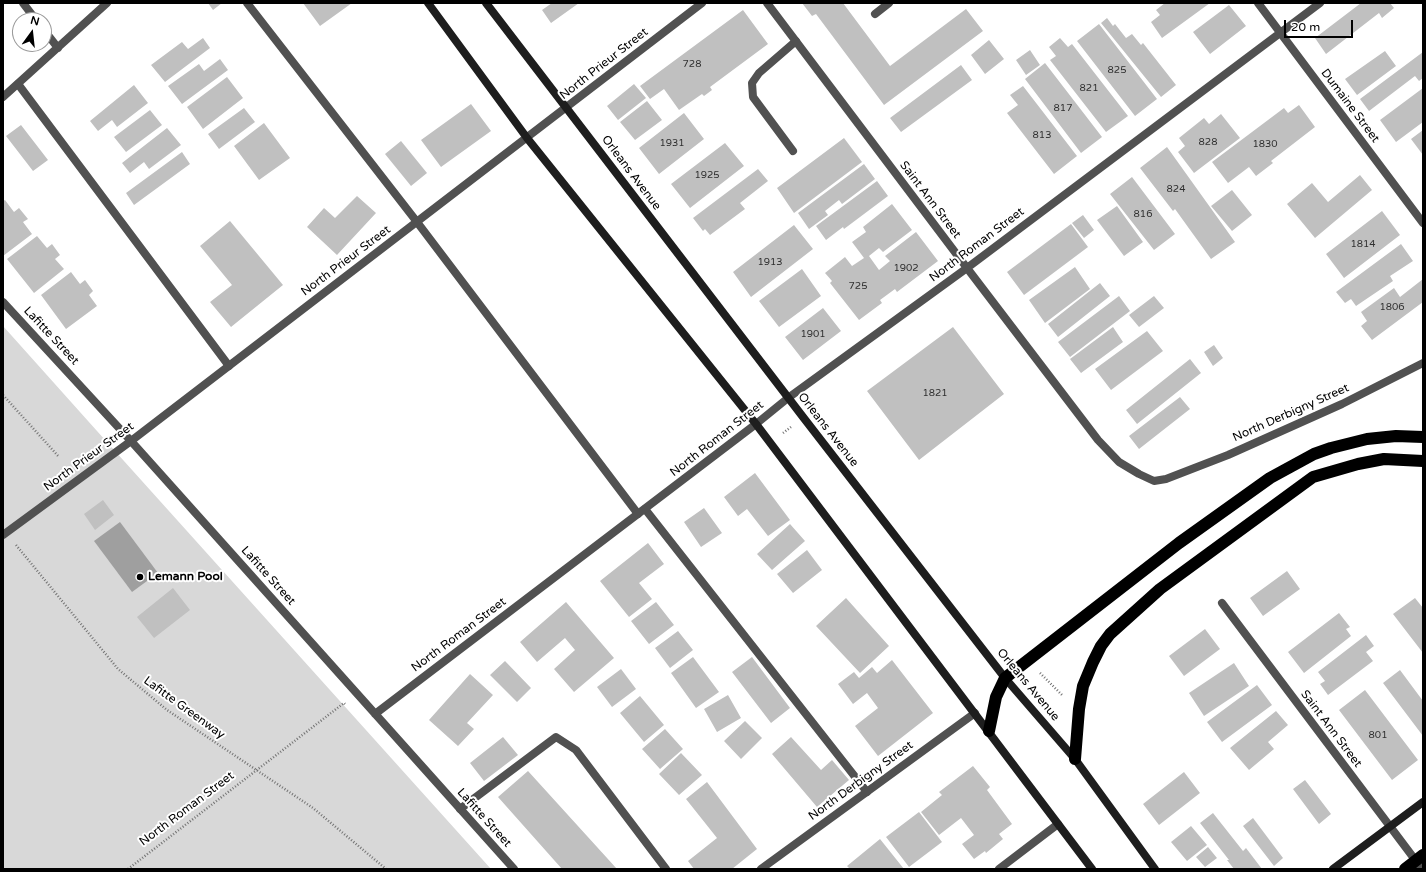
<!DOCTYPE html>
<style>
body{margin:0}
#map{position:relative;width:1426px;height:872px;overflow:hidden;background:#fff;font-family:"Varela Round",sans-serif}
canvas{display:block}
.frame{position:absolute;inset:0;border:4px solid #000;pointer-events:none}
.north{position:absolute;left:12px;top:12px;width:40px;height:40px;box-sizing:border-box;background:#fff;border:1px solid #999;border-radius:50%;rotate:15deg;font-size:11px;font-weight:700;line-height:16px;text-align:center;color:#000}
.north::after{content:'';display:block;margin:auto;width:14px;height:18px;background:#000;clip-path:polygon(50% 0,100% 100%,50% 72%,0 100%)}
.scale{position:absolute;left:1284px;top:20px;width:69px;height:18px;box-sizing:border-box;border:2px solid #000;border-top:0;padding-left:5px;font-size:12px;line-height:14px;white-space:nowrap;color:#000;-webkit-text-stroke:3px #fff;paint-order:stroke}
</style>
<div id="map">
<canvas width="1426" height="872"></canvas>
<div class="frame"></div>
<div class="north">N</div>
<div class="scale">20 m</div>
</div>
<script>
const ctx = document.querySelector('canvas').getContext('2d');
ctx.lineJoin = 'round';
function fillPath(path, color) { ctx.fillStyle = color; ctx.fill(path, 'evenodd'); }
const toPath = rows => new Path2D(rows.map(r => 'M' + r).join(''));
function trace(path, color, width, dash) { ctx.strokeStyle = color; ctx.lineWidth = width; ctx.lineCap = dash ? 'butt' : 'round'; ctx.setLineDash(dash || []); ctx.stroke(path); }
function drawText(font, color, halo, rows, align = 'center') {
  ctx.font = font + ' "Varela Round",sans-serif'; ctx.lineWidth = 4; ctx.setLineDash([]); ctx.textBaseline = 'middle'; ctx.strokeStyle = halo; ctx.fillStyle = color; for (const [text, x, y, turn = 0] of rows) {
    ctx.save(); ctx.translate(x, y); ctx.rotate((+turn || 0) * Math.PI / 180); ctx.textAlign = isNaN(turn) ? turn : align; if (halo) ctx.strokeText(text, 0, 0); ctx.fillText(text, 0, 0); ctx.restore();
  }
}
const green = toPath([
 [3,326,97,431,491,869,3,869]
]);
const water = toPath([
 [120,522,158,573,132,592,94,541]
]);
const building = toPath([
 [208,3,222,3,213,10],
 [303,3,352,3,320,26],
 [552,3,579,3,551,23,542,10],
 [802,3,843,3,890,66,966,9,983,31,884,105,816,14,812,16],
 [1165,3,1210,3,1162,38,1151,22,1160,15,1156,10],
 [1361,3,1390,3,1394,8,1382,18,1379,13,1326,54,1315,38],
 [1229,5,1246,26,1210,54,1193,32],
 [743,10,768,44,710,87,712,90,704,96,702,94,679,110,664,89,650,99,640,86],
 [1107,18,1113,26,1115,24,1126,38,1132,34,1141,45,1143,43,1176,85,1161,97,1101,23],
 [1099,24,1157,99,1135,116,1077,41],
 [203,38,210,48,165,82,151,65,182,42,188,49],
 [1060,38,1068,47,1072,44,1128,116,1106,132,1050,60,1056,56,1049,47],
 [989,40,1004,59,985,74,971,55],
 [1030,50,1040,65,1026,75,1016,60],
 [1385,51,1396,66,1357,95,1345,79],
 [1423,52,1423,78,1419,81,1415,76,1369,111,1360,99],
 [220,59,228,70,182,104,168,86,199,64,204,71],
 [1045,63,1102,137,1081,153,1025,79],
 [961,65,972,80,901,132,890,118],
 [227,77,243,98,203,129,187,107],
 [634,84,646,98,618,120,607,106],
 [134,85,148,103,117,127,112,120,98,131,90,121],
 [1023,86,1077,156,1054,174,1007,113,1018,105,1010,95],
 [1423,88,1423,122,1396,142,1380,120],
 [647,101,662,120,635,140,620,122],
 [471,104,491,131,441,167,421,140],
 [1299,105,1315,127,1271,161,1273,163,1256,176,1249,167,1228,183,1212,162,1284,108,1288,113],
 [244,108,255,122,219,149,208,134],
 [150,110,162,125,126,152,114,137],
 [684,113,704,139,659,174,639,148],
 [1221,114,1240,138,1194,173,1178,152,1185,146,1179,138,1204,118,1209,124],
 [264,123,290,158,259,180,234,146],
 [21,125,48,160,33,171,6,136],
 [167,128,181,145,149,169,144,162,130,173,122,163],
 [1423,130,1423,155,1411,139],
 [844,138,862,162,794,213,777,188],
 [401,141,427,173,411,186,385,154],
 [725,143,744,166,690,208,671,184],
 [1167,147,1235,242,1211,259,1175,209,1173,211,1140,168],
 [182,152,190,164,134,205,126,193],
 [864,164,875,179,842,204,839,200,825,211,828,215,809,229,798,213],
 [758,169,768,181,740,203,745,209,710,235,705,229,703,231,693,218],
 [1360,175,1372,190,1315,238,1287,204,1312,183,1328,202],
 [1132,177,1175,234,1154,250,1110,194],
 [877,181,888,196,844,229,843,227,826,240,816,226],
 [1232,190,1252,215,1232,231,1211,206],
 [357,196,376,213,337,255,307,227,324,208,335,218],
 [5,200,14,212,19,208,28,219,23,222,32,234,3,256,3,201],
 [892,204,912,230,883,252,879,248,869,256,879,270,890,261,885,256,916,232,938,261,897,292,895,289,880,300,882,303,859,320,830,283,832,281,825,273,845,257,852,266,864,258,852,242,866,232,863,227],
 [1117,206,1143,242,1124,256,1097,220],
 [1382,211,1400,235,1344,278,1326,254],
 [1083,215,1094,230,1084,238,1072,223],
 [230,221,283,285,231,327,210,302,232,285,200,246],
 [1071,224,1088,247,1024,295,1007,272],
 [794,225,813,249,751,297,733,272],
 [37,236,47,248,52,244,60,255,55,259,64,269,34,293,7,259],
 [1401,244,1413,261,1390,276,1393,281,1356,306,1351,299,1345,303,1336,292],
 [1075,267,1090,289,1045,323,1029,300],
 [802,269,821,296,779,327,759,301],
 [71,272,80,284,85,280,93,291,89,295,97,306,66,329,41,295],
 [1423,279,1423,302,1372,340,1361,326,1367,321,1361,312,1394,288,1400,297],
 [1100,283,1110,296,1058,337,1048,324],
 [1119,296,1130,311,1070,357,1058,342],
 [1154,296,1164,308,1139,327,1129,315],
 [823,308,841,331,803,360,785,337],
 [953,327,1004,394,919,460,867,391],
 [1113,327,1123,342,1081,373,1070,359],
 [1147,331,1163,351,1111,390,1095,369],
 [1214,345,1223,358,1213,366,1204,352],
 [1190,359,1201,373,1137,424,1126,410],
 [1180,397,1190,409,1139,449,1129,436],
 [755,473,790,520,768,536,747,509,738,516,724,497],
 [103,500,114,515,95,530,84,514],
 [704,508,722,533,701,547,684,522],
 [790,524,805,541,772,570,757,554],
 [648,543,664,564,639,583,652,599,629,617,600,581],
 [807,550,822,570,793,593,777,574],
 [1287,571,1300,589,1263,616,1250,598],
 [173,588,190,610,154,638,137,617],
 [846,598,889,646,860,673,816,626],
 [1415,598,1423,608,1423,653,1393,614],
 [566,602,614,658,574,692,554,669,575,650,565,638,537,662,520,642],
 [656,602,674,625,649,644,631,621],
 [1339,613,1350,627,1346,629,1351,636,1304,673,1288,652],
 [1205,629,1220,649,1184,676,1169,656],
 [678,631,693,650,670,668,655,648],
 [1366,635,1374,646,1366,652,1373,661,1328,695,1320,684,1325,681,1318,672],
 [693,657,719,692,696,708,671,673],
 [752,657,790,708,771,723,732,672],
 [892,660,933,713,878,756,855,726,878,708,867,693,853,704,838,684,854,672,859,678,872,667,877,673],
 [505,661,531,688,517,702,490,675],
 [1234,663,1249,686,1204,716,1189,693],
 [621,669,636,689,612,707,597,687],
 [1400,670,1423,701,1423,736,1383,683],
 [470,674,493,695,467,723,474,729,458,746,429,720],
 [1257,685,1272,705,1222,742,1207,722],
 [1365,690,1418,760,1392,780,1339,710],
 [728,695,741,718,717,732,704,709],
 [640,696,664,725,644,742,620,713],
 [1276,711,1288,725,1268,742,1274,749,1249,770,1230,748],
 [745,721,762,738,741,759,724,741],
 [665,729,683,749,660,769,642,749],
 [503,737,518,755,484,781,470,763],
 [791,737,821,770,832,760,849,780,817,807,772,754],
 [681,753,702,775,679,795,659,774],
 [973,766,990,787,987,790,1012,824,999,834,1003,839,986,853,985,851,974,859,962,844,974,835,961,818,939,835,921,812,942,795,939,792],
 [528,771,617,869,562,869,498,797],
 [1184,772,1200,793,1159,825,1143,804],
 [1305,780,1331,814,1319,824,1293,789],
 [707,782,757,849,732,869,694,869,688,861,717,838,686,799],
 [919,812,942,842,909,867,886,837],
 [1213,813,1243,851,1246,848,1262,869,1234,869,1227,860,1229,860,1200,823],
 [1253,818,1283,858,1274,866,1243,826],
 [1191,826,1207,845,1187,861,1171,842],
 [880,839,904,869,850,869,847,866],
 [1208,847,1217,858,1205,867,1196,857]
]);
const path = toPath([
 [3,395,59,457],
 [783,433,791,427],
 [16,545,118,669,167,710,313,808,386,869],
 [1040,673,1063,696],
 [128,869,344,703,345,704]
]);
const lane = toPath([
 [247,3,417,222,638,514],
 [875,14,889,3],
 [18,84,229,366],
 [793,151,753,97,752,83,759,73,796,41],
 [645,509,867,792],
 [460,809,556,737,576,750,666,869]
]);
const street = toPath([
 [23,3,36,20],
 [767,3,967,268,1098,440,1119,462,1139,474,1154,481,1166,479,1228,455,1342,404,1423,363],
 [1258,3,1423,223],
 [44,30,58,48],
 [3,97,107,3],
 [3,302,131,441,514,869],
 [3,535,131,441,702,3],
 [1222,603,1422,869],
 [375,714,756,424,788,398,967,268,1320,3],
 [761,869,975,713],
 [999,869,1058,824]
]);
const secondary = toPath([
 [428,3,527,138,756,424,1092,869],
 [486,3,803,417,1005,678,1075,759,1155,869],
 [1333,869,1423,802]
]);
const highway = toPath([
 [989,731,996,697,1005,678,1179,543,1270,478,1314,454,1331,448,1367,439,1396,436,1423,437],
 [1075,759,1079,709,1083,686,1093,662,1101,646,1110,634,1160,589,1313,477,1358,464,1384,459,1423,461],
 [1405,869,1423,855]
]);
const markers = [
 [140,577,4,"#000"]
];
const numberNames = [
 ["728",692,64],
 ["825",1117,70],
 ["821",1089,88],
 ["817",1063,108],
 ["813",1042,135],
 ["828",1208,142],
 ["1931",672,143],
 ["1830",1265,144],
 ["1925",707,175],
 ["824",1176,189],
 ["816",1143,214],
 ["1814",1363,244],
 ["1913",770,262],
 ["1902",906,268],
 ["725",858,286],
 ["1806",1392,307],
 ["1901",813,334],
 ["1821",935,393],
 ["801",1378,735]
];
const streetNames = [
 ["North Prieur Street",604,64,-38],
 ["Dumaine Street",1350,106,53],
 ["Orleans Avenue",631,173,53],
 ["Saint Ann Street",930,200,53],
 ["North Roman Street",977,245,-37],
 ["North Prieur Street",346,261,-37],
 ["Lafitte Street",51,336,47],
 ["North Derbigny Street",1291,413,-24],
 ["Orleans Avenue",828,430,52],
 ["North Roman Street",717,439,-38],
 ["North Prieur Street",89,457,-36],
 ["Lafitte Street",268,576,48],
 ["North Roman Street",459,635,-37],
 ["Orleans Avenue",1028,685,50],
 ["Lafitte Greenway",184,708,36],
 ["Saint Ann Street",1331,729,53],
 ["North Derbigny Street",861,781,-36],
 ["North Roman Street",187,809,-37],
 ["Lafitte Street",484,818,48]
];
const poiNames = [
 ["Lemann Pool",148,577]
];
fillPath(green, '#d8d8d8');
fillPath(water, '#9f9f9f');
fillPath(building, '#c0c0c0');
trace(path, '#737373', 2.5, [1, 2]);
trace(lane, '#515151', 8);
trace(street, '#515151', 8);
trace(secondary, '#1e1e1e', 8);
trace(highway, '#000', 12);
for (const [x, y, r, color] of markers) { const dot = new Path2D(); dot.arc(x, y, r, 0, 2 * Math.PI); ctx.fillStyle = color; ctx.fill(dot); trace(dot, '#fff', 1.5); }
drawText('10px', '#303030', null, numberNames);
drawText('12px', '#000', '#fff', streetNames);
drawText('bold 12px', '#000', '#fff', poiNames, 'left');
</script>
